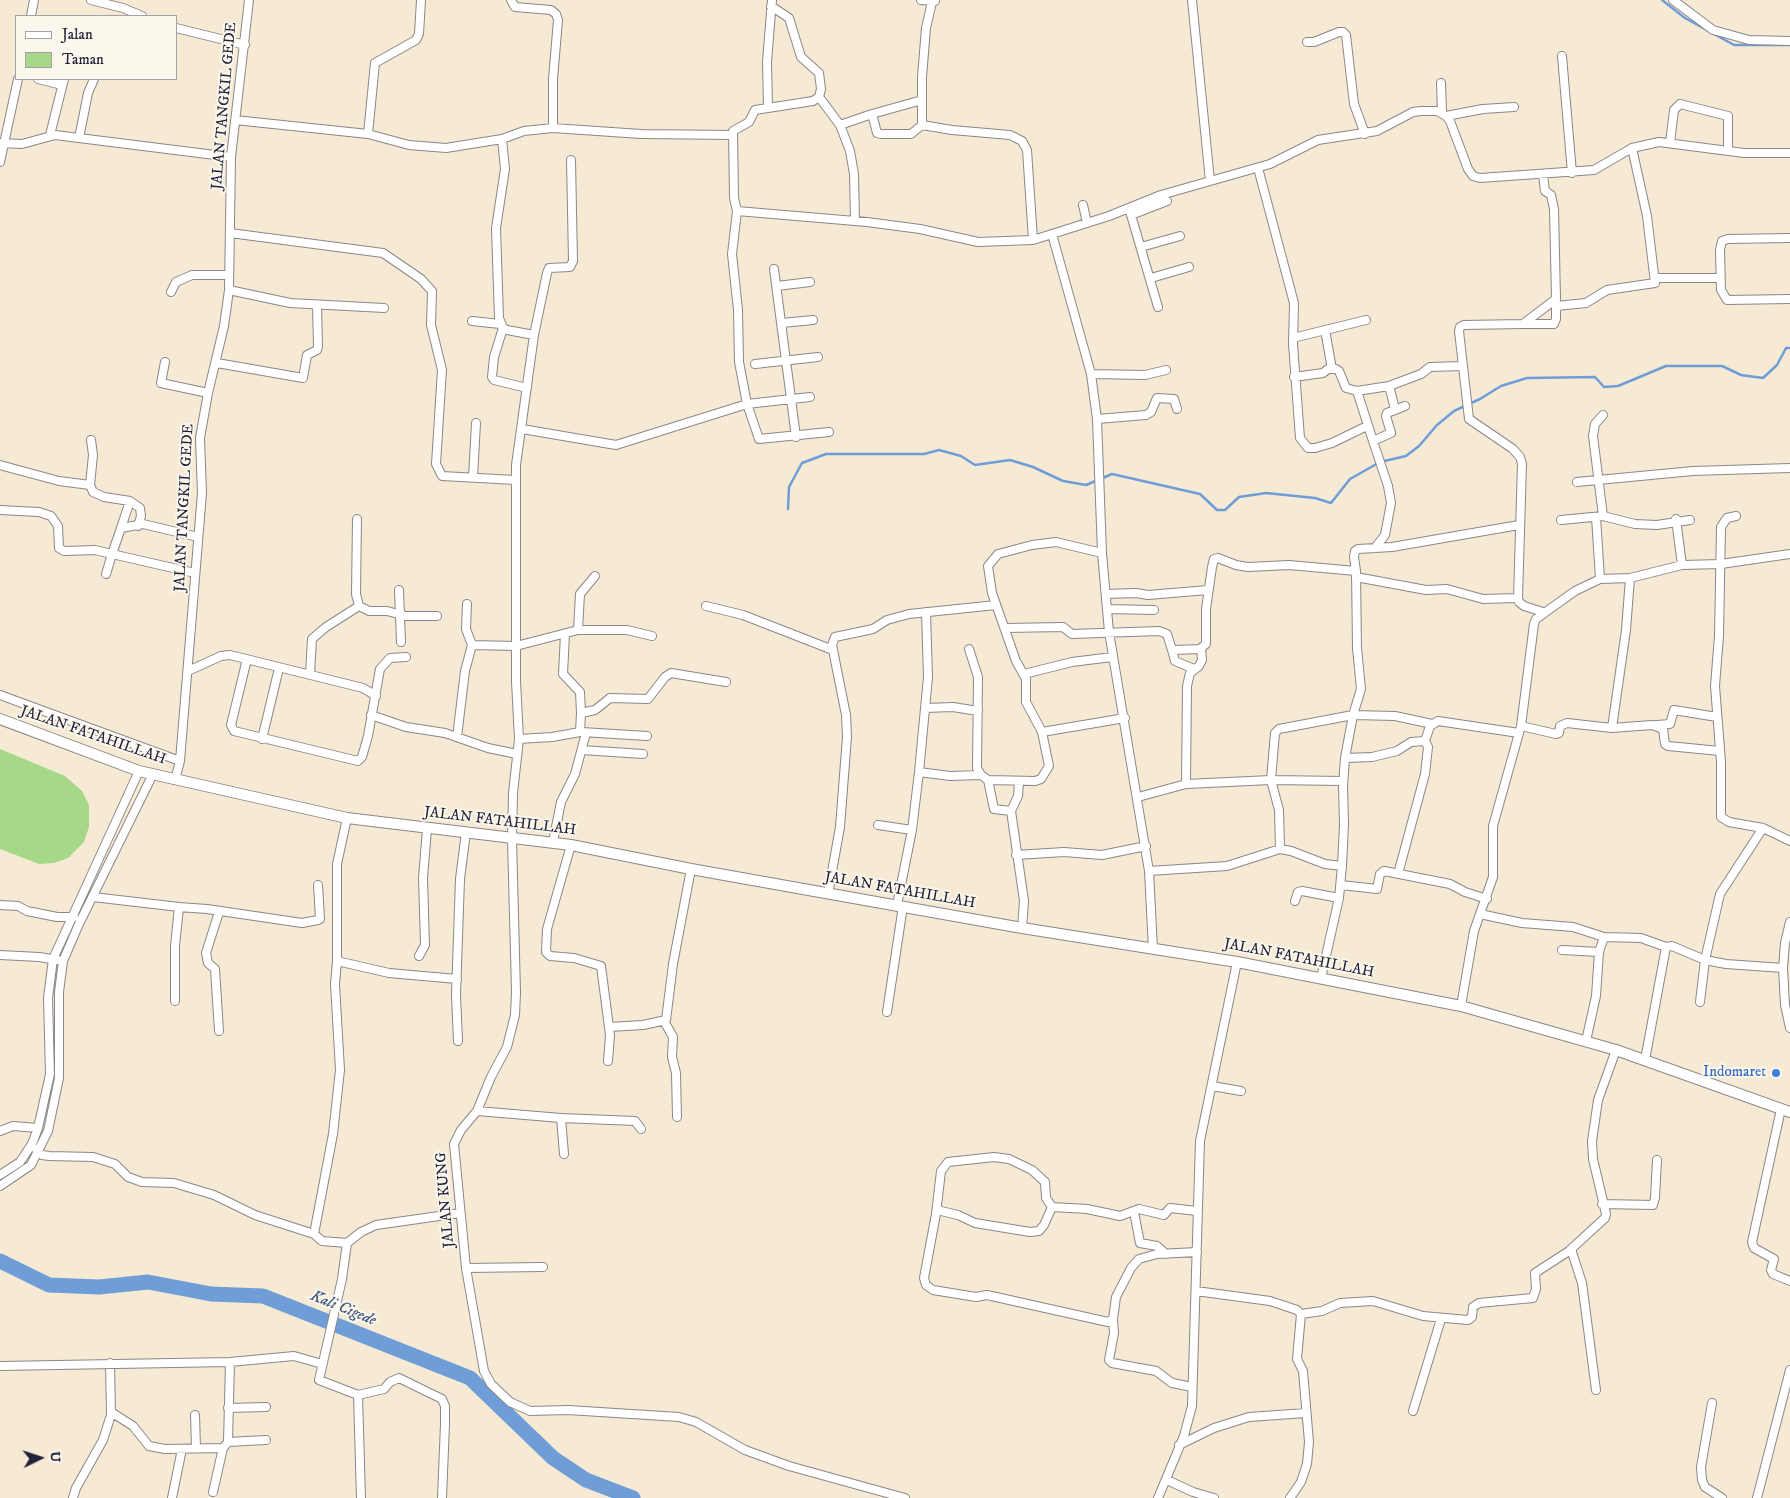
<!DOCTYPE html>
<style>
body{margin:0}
#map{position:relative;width:1790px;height:1498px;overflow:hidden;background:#f6ead5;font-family:"IM FELL DW Pica",serif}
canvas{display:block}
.legend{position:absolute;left:15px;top:15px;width:162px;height:65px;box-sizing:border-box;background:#fbf7ec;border:1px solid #a4a2a5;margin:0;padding:6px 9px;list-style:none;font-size:15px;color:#22223b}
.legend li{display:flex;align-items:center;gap:10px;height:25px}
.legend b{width:25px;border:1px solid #a4a2a5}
.north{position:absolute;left:15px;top:1433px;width:50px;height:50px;-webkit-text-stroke:4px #fbf7ec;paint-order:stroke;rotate:86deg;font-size:14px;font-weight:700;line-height:20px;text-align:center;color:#22223b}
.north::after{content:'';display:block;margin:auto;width:18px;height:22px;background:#22223b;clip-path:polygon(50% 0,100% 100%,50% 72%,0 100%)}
</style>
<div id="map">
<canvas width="1790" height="1498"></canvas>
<ul class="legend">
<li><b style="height:6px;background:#fff"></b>Jalan</li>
<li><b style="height:14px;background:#a5d988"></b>Taman</li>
</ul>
<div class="north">U</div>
</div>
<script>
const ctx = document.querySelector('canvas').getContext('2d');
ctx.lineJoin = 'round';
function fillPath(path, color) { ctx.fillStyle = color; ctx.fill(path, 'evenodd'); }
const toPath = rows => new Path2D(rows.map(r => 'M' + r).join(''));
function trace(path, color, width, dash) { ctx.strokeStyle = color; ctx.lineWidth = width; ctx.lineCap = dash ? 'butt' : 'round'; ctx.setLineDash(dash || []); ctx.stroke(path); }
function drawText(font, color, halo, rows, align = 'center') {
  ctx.font = font + ' "IM FELL DW Pica",serif'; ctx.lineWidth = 4; ctx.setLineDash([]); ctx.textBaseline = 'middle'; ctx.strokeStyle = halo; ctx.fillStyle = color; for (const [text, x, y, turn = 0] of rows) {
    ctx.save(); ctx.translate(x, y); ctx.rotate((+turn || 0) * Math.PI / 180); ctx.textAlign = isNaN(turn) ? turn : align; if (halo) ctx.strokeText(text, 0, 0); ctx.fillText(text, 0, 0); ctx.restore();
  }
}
const green = toPath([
 [0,749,65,776,82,791,89,805,89,827,84,842,68,858,54,863,39,864,0,849]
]);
const stream = toPath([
 [1662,0,1685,18,1734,45,1790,45],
 [788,509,789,487,802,463,826,454,924,454,939,450,961,456,975,465,1010,460,1033,467,1063,481,1086,485,1112,474,1200,494,1217,510,1225,510,1239,497,1266,493,1315,498,1331,503,1350,479,1380,462,1406,456,1419,446,1437,425,1454,411,1480,399,1501,386,1527,378,1595,377,1604,387,1618,386,1666,366,1722,366,1741,375,1763,378,1777,365,1786,348,1790,348]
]);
const river = toPath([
 [0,1261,49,1285,99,1287,148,1282,211,1294,263,1296,470,1378,553,1458,586,1480,633,1498]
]);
const minor = toPath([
 [91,0,123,8,142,16],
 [511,0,515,7,551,10,556,14,558,20,553,79,553,128],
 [921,0,935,1],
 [1192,0,1210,181],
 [1673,0,1713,30,1749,40,1790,41],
 [932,2,926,28,922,77,922,125,952,130,1010,135,1022,141,1027,150,1033,240],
 [771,6,789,18,801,57,819,73,821,89,819,97,813,101,755,110,749,122,733,131,734,198,737,211,732,254,738,310,739,362,747,404,759,439,829,432],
 [31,16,34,0],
 [176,28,245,45],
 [1307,42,1314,42,1339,32,1343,32,1346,35,1354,104,1365,134],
 [1562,56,1572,173],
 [38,79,62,85],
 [1441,83,1442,112],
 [819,97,840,125,850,151,854,174,855,221],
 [768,107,767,62,772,0],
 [872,114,922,100],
 [1446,116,1483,109,1514,107],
 [235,120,368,134,409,145,446,148,502,139,524,131,553,128,641,134,732,135],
 [840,125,872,114,877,133,881,134,911,134,922,125],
 [368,134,375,63,416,40,419,34,421,0],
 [50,135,64,79],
 [79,138,88,93,94,79],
 [502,139,505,169,496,228,499,318,503,328,507,330,534,335],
 [0,143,22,144,55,135,231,157],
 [1670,143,1674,110,1680,104,1728,116,1728,151],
 [571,160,573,261,570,267,549,268,547,273,534,335,516,465,516,681,519,739,513,793,512,839,516,992,515,1015,507,1047,491,1077,477,1111,461,1130,454,1144,466,1268,484,1371,491,1384,510,1402,530,1411,568,1410,679,1417,696,1422,745,1450,789,1466,905,1498],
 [0,162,18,79],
 [1258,168,1294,303,1293,344,1300,438,1308,448,1315,448,1332,443,1367,426],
 [1083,205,1087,223],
 [1129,208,1158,307],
 [737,211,867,222,920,229,978,242,1033,240,1109,216,1161,195,1270,164,1318,140,1377,131,1413,112,1421,111,1437,111,1446,116,1450,121,1468,169,1473,176,1480,178,1594,170,1632,148,1659,142,1744,153,1790,153],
 [1131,215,1167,201],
 [230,233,383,253,421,279,432,291,431,325,442,370,436,464,442,476,515,480],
 [1052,234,1091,374,1097,419,1102,553,1109,632,1149,871,1153,949],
 [1790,238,1728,239,1722,241,1720,250,1721,290,1727,300,1790,299],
 [1141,247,1180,236],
 [774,269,796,437],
 [1151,278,1189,267],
 [1656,278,1720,278],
 [777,286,810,282],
 [229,290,290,303,384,308],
 [171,292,176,282,192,275,229,275],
 [1556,306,1586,303,1607,290,1655,283,1647,216,1632,148],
 [472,321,500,324],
 [782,323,813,320],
 [1523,324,1554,324,1556,319,1556,302],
 [503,328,494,357,492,377,494,380,527,388],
 [1325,330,1332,369],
 [1293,338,1366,320],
 [165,362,161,383,208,393],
 [217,363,303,378,307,355,317,350,318,346,317,306],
 [755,364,818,357],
 [1091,374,1145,375,1166,370],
 [1294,377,1323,373,1328,369,1336,369,1339,371,1346,388,1357,391,1389,386,1421,374,1430,367,1462,366],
 [1389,386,1395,409],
 [1357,391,1373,441],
 [1097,419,1146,415,1151,412,1157,398,1174,399,1177,409],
 [522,429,616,445,747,404,810,397],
 [91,440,93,455,90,485,93,492,104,497,130,501,121,528],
 [0,465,59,481,90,485],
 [473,477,476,423],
 [1577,482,1693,471,1790,468],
 [130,501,140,508,141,516,138,526],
 [0,510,39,512,51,516,58,526,59,548,64,551,95,550,112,554,121,528,143,524,198,537],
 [1603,516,1635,524,1657,525,1690,520],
 [1736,516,1727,518,1721,527,1719,636,1715,686,1721,762,1721,817,1729,822,1763,828,1790,841],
 [1596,517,1600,579],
 [1676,519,1682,565],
 [1561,520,1603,516,1593,436,1595,424,1603,415],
 [1375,548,1385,535,1391,503,1388,486,1373,441,1391,433,1386,416,1387,413,1405,406],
 [1356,571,1354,557,1355,551,1358,549,1392,547,1519,525],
 [106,574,112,554,195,573],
 [1356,577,1426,590,1447,589,1483,599,1518,598,1519,602,1524,606,1543,612],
 [399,590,401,642],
 [1106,594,1136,593,1148,595,1208,590],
 [1518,598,1522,464,1520,457,1513,449,1469,419,1459,331,1460,327,1464,325,1523,324,1556,299,1554,209,1551,195,1545,191,1543,175],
 [467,604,466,629,472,645],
 [359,606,369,611,387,611,406,616,437,616],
 [706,606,743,615,833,650],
 [1107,609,1154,610],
 [1005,628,1063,627,1072,634,1159,631,1167,634,1172,650,1201,649],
 [578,630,580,594,595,576],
 [565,634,563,674,580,692,581,713],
 [969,649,978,677,977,768,981,775,988,780,994,809,1011,811,1024,901,1022,928],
 [1172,650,1175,661,1194,669],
 [247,659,231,725,234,731,358,761,362,757,368,736,380,669,390,658,406,657],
 [188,671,221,656,230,655,363,688,376,696],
 [310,674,312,639,326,627,359,606,356,594,357,519],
 [1024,674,1072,662,1112,657],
 [0,695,180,761],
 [925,708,953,707,978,711],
 [371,715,406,727,445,733,488,748,517,754],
 [1657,725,1670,724,1674,710,1717,717],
 [1521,726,1556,734,1559,733,1560,726,1567,723,1612,728,1652,725,1663,729,1665,744,1668,746,1720,751],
 [1612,728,1626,630,1630,578],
 [582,732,647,736],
 [1042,732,1026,702,1026,679,1016,661,992,593,988,566,998,554,1032,545,1056,542,1102,553],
 [457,737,465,671,472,645,516,646,578,630,627,630,652,636],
 [262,739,279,668],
 [519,739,552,737,580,732,581,713,595,710,610,698,648,699,665,677,671,673,726,682],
 [582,750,643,754],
 [1345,758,1372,757,1397,751,1411,742,1425,741,1430,726,1438,721,1519,733],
 [919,772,950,776,981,775],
 [175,780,180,761,183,724,202,493,200,438,208,393,224,326,229,290,231,157,249,0],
 [988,780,1035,781,1041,779,1049,766,1042,732,1125,718],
 [1343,781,1271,780,1275,733,1279,729,1353,715,1395,716,1432,724],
 [1138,797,1186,784],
 [1011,811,1018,796,1019,781],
 [878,825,912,830],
 [553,842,561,802,575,774,586,733],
 [571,845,547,929,546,952,550,956,574,958,601,966,610,1035,608,1061],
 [1016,855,1064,852,1102,855,1146,846],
 [1149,871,1227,866,1280,849],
 [1398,874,1425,774,1428,747,1425,741],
 [1341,885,1377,889,1380,874,1384,871,1450,884,1465,892,1487,899],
 [828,894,840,827,847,737,846,715,832,645,835,637,873,629,887,620,909,614,996,605],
 [93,897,179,907,175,946,175,1001],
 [1295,901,1298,892,1302,891,1339,898],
 [0,905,18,906,27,911,57,917,74,917],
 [897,905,912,830,919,772,928,677,926,612],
 [179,907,207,909,302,923,318,920,320,919,318,885],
 [1480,914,1522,923,1573,927,1604,937,1599,952,1596,996,1586,1041],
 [1790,922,1785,943,1783,968,1785,1005,1790,1028],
 [1604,937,1641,938,1666,947],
 [1562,950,1599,952],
 [0,955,39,957,58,960],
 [419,956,425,945,423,878,427,829],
 [337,961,337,864,347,818],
 [1321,978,1339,898,1342,866,1344,824,1343,786,1345,758,1353,715,1361,689,1357,648,1356,571,1289,565,1248,567,1236,565,1218,558,1214,559,1212,567,1206,609,1206,644,1201,648,1202,660,1199,666,1190,673,1187,686,1186,784,1271,780,1279,810,1280,849,1291,851,1325,864,1342,866],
 [1700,1002,1705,960,1720,894,1763,828],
 [1461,1006,1474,931,1493,877,1493,826,1521,726,1534,624,1536,619,1575,591,1600,579,1630,578,1682,565,1721,564,1790,554],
 [887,1012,903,906],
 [664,1021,673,1037,672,1057,676,1073,677,1117],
 [609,1027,643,1025,666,1020,673,964,691,869],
 [219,1031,215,969,208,963,206,953,219,912],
 [458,1041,456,995,460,879,466,832],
 [1645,1060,1666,947,1672,946,1705,960,1726,964,1783,968],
 [1212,1086,1241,1091],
 [1781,1109,1752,1242,1754,1248,1774,1259,1771,1270,1773,1274,1790,1281],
 [477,1111,561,1118,564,1154],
 [561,1118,635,1121,641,1129],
 [0,1131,13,1126,38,1128],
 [36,1149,42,1155,49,1156,93,1157,115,1164,128,1177,142,1182,174,1183,214,1195,255,1215,314,1234],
 [0,1175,20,1162,32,1144,38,1128,50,1074,48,998,53,959,139,771],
 [0,1186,31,1165,48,1131,59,1078,59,992,63,961,79,924,153,774],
 [1602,1204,1653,1205,1655,1198,1657,1160],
 [937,1210,958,1215,975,1223,1030,1232,1039,1231,1044,1225,1052,1207],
 [1134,1212,1140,1243,1157,1246,1166,1254],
 [347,1243,322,1241,314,1234,333,1134,340,1070,335,984,337,961,389,973,457,979],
 [1571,1249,1582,1283,1596,1390],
 [1197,1252,1157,1254,1139,1259,1131,1268,1116,1297,1113,1319,1108,1322,987,1295,976,1297,933,1290,926,1285,924,1278,936,1214,941,1171,948,1162,994,1157,1009,1159,1032,1170,1045,1182,1046,1198,1052,1207,1087,1209,1120,1216,1139,1209,1164,1215,1170,1208,1197,1211],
 [466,1268,543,1267],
 [1196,1291,1270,1301,1297,1310,1301,1314],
 [1113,1319,1114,1333,1109,1360,1112,1363,1156,1371,1172,1383,1192,1387],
 [0,1366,230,1362,294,1356,322,1364],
 [358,1395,361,1498],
 [1712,1403,1701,1467,1702,1480,1705,1487,1722,1498],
 [228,1408,266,1407],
 [1413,1411,1441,1319],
 [111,1412,133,1426,149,1446,165,1449,223,1448,228,1442,266,1440],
 [195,1415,196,1448],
 [228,1442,230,1362],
 [1179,1445,1214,1428,1249,1417,1306,1413],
 [1167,1480,1193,1492,1214,1498],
 [213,1492,223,1448],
 [73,1498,76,1488,103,1440,111,1415,110,1363],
 [172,1498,182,1449],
 [442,1498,445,1424,445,1406,442,1399,399,1378,390,1382,384,1389,358,1395,319,1380,342,1279,347,1243,361,1232,376,1225,460,1213],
 [1158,1498,1184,1436,1192,1406,1200,1141,1237,962],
 [1290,1498,1301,1482,1307,1464,1309,1442,1303,1371,1297,1359,1301,1314,1322,1311,1340,1303,1373,1301,1423,1316,1468,1320,1472,1317,1473,1307,1479,1303,1533,1298,1536,1289,1535,1273,1569,1251,1605,1218,1606,1214,1593,1159,1592,1141,1598,1100,1616,1050],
 [1757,1498,1790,1370]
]);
const tertiary = toPath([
 [0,719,139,771,347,818,571,845,691,869,1022,928,1237,962,1461,1006,1616,1050,1790,1112]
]);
const markers = [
 [1776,1073,5,"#3f7fe0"]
];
const streetNames = [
 ["JALAN TANGKIL GEDE",225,106,-85],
 ["JALAN TANGKIL GEDE",185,508,-87],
 ["JALAN FATAHILLAH",93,736,19],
 ["JALAN FATAHILLAH",500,822,7],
 ["JALAN FATAHILLAH",900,891,10],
 ["JALAN FATAHILLAH",1299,959,11],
 ["JALAN KUNG",446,1200,-95]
];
const shopNames = [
 ["Indomaret",1766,1073]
];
const waterNames = [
 ["Kali Cigede",343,1309,22]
];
fillPath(green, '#a5d988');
trace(stream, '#6f9dd8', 2.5);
trace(river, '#6f9dd8', 15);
trace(minor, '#8c8688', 10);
trace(tertiary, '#8c8688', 12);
trace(minor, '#fff', 8);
trace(tertiary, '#fff', 10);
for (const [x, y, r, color] of markers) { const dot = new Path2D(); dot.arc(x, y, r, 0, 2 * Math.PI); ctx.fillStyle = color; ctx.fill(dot); trace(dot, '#fbf7ec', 2); }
drawText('15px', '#22223b', '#fbf7ec', streetNames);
drawText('15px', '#366cbe', '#fbf7ec', shopNames, 'right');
drawText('italic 16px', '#455982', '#fbf7ec', waterNames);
</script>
